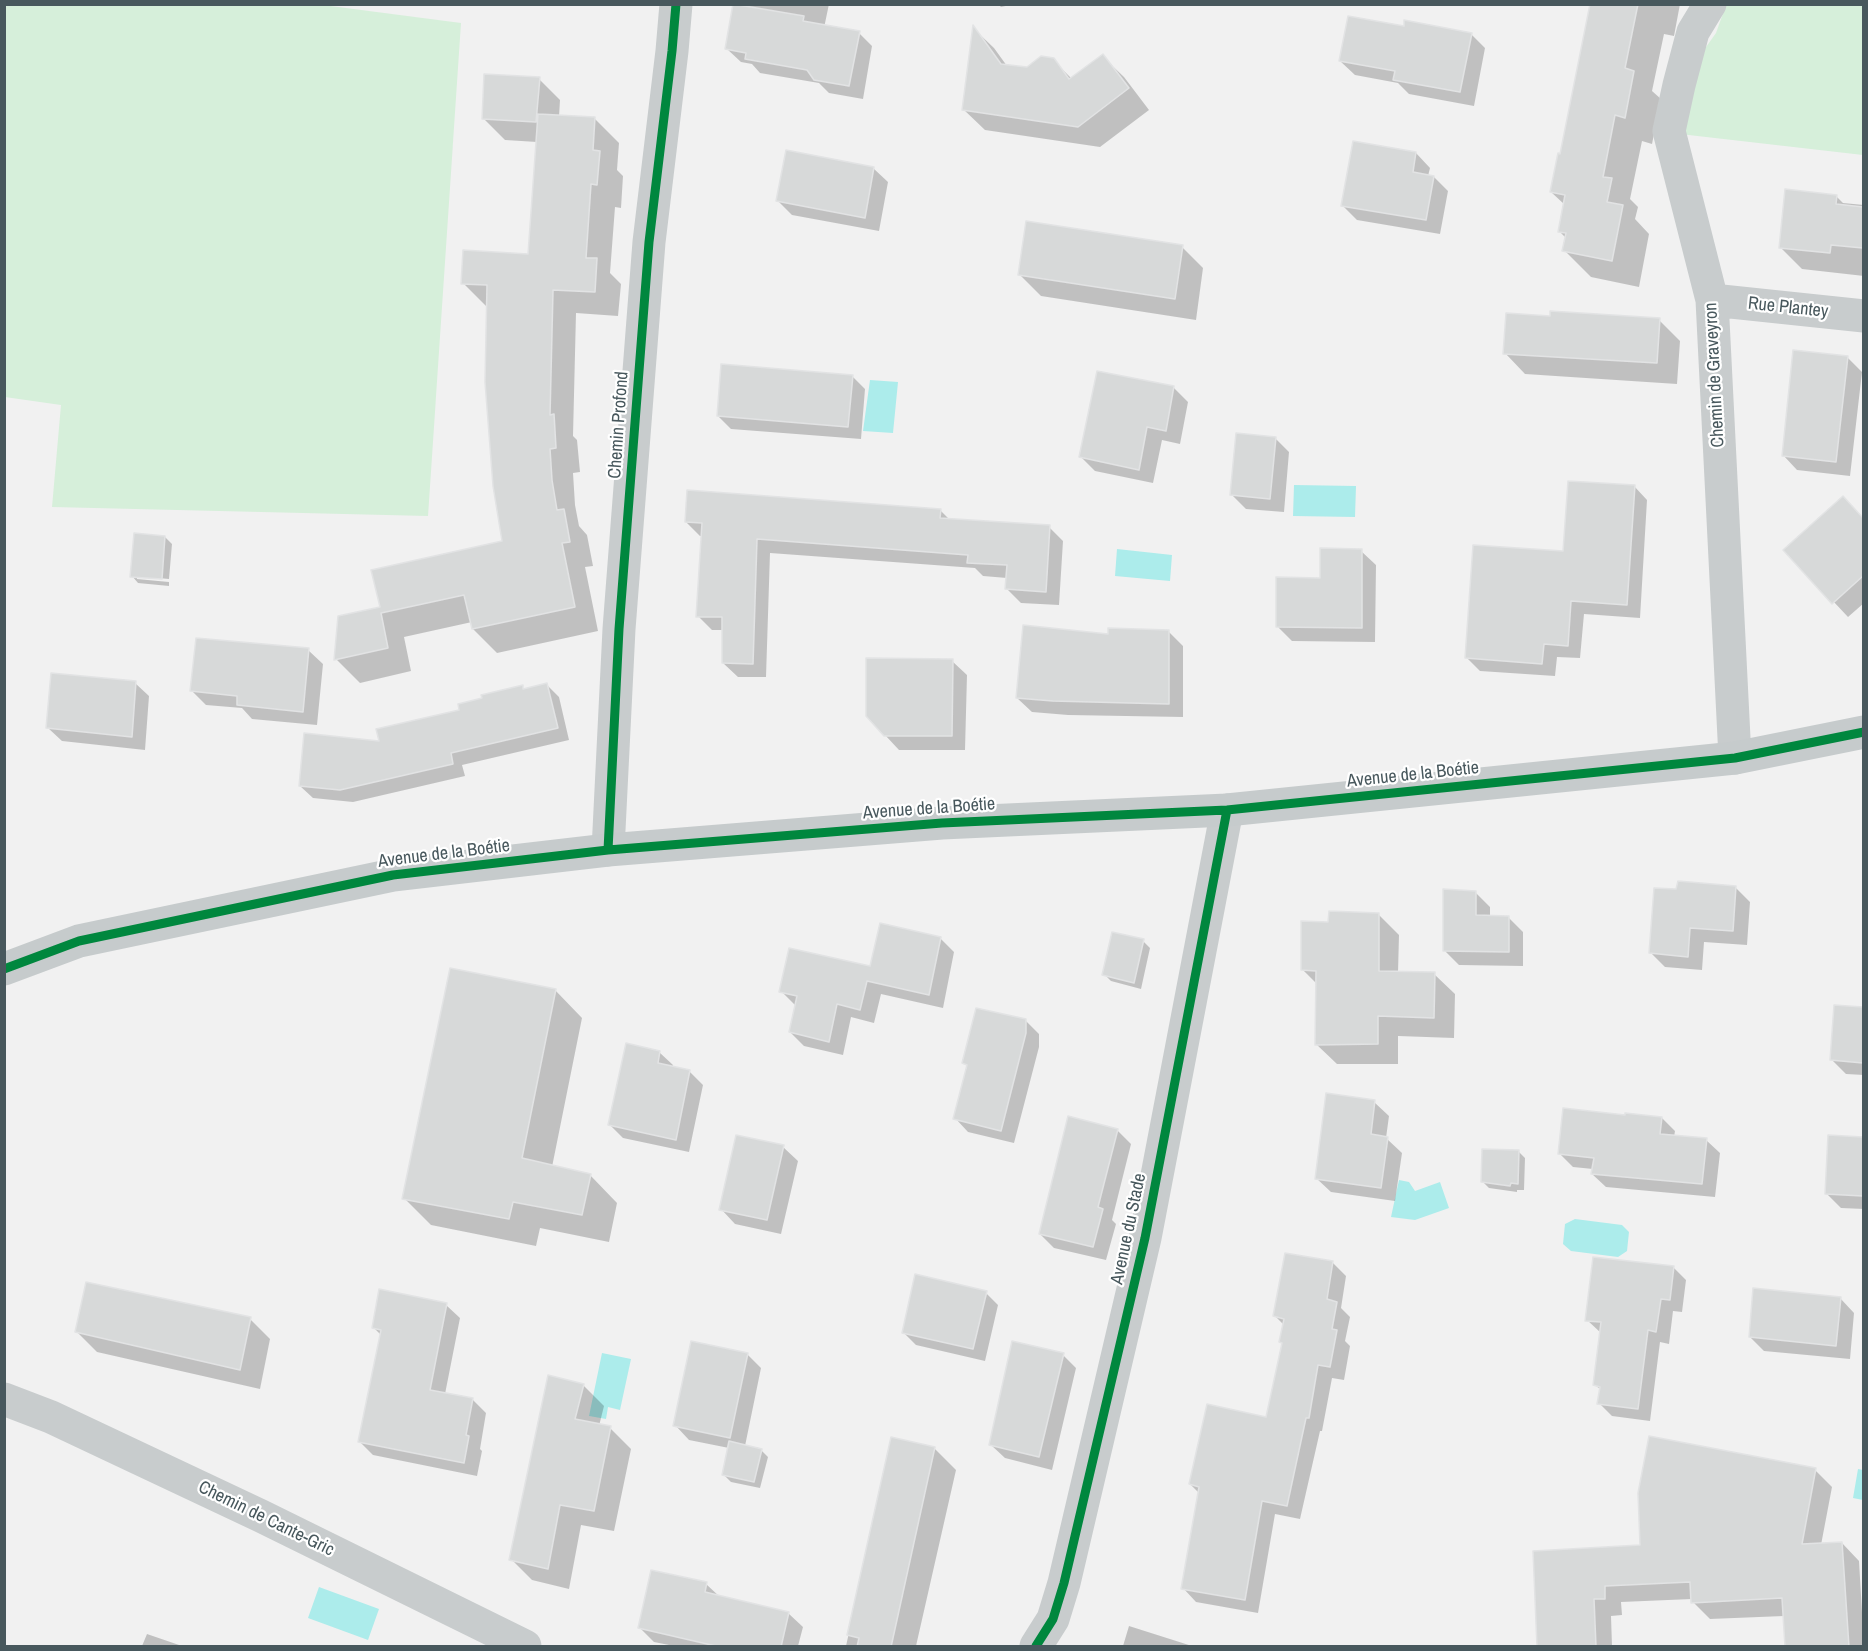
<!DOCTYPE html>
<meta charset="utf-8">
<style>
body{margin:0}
#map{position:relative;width:1868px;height:1651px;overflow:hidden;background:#f1f1f1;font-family:"Archivo Narrow",sans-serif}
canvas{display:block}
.frame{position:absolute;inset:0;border:6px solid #48585d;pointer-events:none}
</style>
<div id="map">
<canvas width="1868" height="1651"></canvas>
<div class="frame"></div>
</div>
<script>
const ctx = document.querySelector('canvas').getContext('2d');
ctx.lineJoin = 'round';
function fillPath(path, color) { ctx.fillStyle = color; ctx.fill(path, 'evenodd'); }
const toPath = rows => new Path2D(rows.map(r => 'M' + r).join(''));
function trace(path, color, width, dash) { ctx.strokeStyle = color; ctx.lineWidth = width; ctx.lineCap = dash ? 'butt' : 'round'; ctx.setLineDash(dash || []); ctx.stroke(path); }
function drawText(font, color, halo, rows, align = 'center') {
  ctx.font = font + ' "Archivo Narrow",sans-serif'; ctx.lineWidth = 4.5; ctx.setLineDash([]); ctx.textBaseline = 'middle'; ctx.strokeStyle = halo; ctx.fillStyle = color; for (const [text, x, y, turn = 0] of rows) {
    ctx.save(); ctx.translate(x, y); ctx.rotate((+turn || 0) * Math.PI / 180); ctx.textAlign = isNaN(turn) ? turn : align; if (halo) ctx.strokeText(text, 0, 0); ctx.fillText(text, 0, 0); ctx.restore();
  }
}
const green = toPath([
 [323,5,461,23,428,516,52,507,61,405,5,397,5,5],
 [1726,5,1863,5,1863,155,1680,134,1679,85,1716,33]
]);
const water = toPath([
 [870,380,898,382,893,433,863,431],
 [1294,485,1356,486,1355,517,1293,516],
 [1117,549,1172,555,1170,581,1115,576],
 [1399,1180,1409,1182,1415,1191,1440,1182,1449,1208,1415,1220,1391,1217],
 [1575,1219,1622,1225,1629,1232,1627,1251,1618,1257,1571,1251,1563,1244,1565,1224],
 [602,1353,631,1359,620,1410,608,1407,606,1419,589,1416],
 [1858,1469,1863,1470,1863,1500,1853,1498],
 [319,1587,379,1609,368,1640,308,1618]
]);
const shadow = toPath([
 [735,4,764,4,772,6,772,4,829,4,824,28,859,33,872,46,863,99,829,93,819,83,760,73,752,64,741,62,727,49],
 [998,4,1015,4,1001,7],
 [1591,4,1680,4,1674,36,1664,34,1652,91,1661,99,1652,144,1642,141,1630,199,1638,207,1635,219,1649,234,1639,287,1591,277,1564,250,1566,238,1560,232,1565,205,1551,192,1561,156],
 [1405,28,1471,34,1485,48,1474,106,1409,94,1398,83,1355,75,1340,61],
 [974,29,994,48,1007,66,1028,69,1053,60,1072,79,1102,56,1124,77,1149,110,1100,147,985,130,963,109],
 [539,79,560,100,559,117,595,119,619,143,617,170,623,176,621,208,615,207,610,273,621,284,618,316,576,313,573,436,577,440,580,472,573,473,575,505,579,526,587,535,593,566,585,567,598,631,497,653,473,629,472,622,404,637,411,671,360,683,336,659,381,608,504,542,487,307,463,283,529,256,537,142,505,140,483,118],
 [1416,153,1430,168,1428,176,1434,177,1448,191,1440,234,1357,220,1343,206],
 [873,168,888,182,879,231,792,215,778,201],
 [1836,196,1843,203,1864,205,1864,276,1802,269,1780,247],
 [1182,247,1203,268,1196,320,1041,296,1019,274],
 [1659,320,1680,341,1677,384,1525,374,1505,353],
 [1847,357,1862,372,1850,476,1797,470,1783,455],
 [852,376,865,389,861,439,731,429,718,416],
 [1174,388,1188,402,1180,444,1162,440,1153,483,1095,471,1081,457],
 [1275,438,1289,452,1284,512,1246,509,1232,495],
 [1634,486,1647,500,1640,618,1584,614,1580,658,1557,657,1555,676,1480,671,1467,658,1564,553],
 [1843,498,1864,519,1864,603,1848,617,1785,550],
 [940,510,950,520,1049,527,1063,541,1059,605,1021,603,1007,589,1007,578,983,576,975,568,770,553,766,677,738,677,723,663,724,630,712,630,698,616,703,536,700,536,686,522],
 [165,537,172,544,169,579,137,576,137,579,169,582,169,586,138,583,132,576],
 [1361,551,1376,565,1375,642,1292,641,1278,627,1321,579],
 [1168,631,1183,646,1183,717,1068,715,1032,712,1017,698,1109,636],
 [308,650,323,664,317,725,252,719,242,708,206,705,192,691],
 [952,661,967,675,965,750,899,750,885,735],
 [135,683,149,696,145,750,62,741,48,728],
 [547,685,559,697,569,740,462,765,465,776,353,802,313,798,300,786,381,742,522,687,525,690],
 [1735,887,1750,902,1747,945,1704,942,1702,970,1665,967,1651,953,1677,891],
 [1475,892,1490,907,1490,917,1509,918,1523,932,1523,966,1459,965,1445,951],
 [1378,914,1399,935,1398,973,1434,974,1455,994,1454,1038,1398,1036,1398,1064,1337,1064,1316,1044,1317,984,1302,969,1329,923],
 [940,938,954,952,943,1008,881,994,874,1023,851,1017,843,1055,804,1046,790,1032,795,1005,781,991,871,968],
 [1143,941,1150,948,1141,989,1111,981,1104,974],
 [555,990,582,1018,552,1167,590,1175,617,1203,609,1242,540,1228,536,1246,431,1225,404,1198],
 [1835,1006,1864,1008,1864,1075,1846,1074,1832,1060],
 [1025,1020,1039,1034,1039,1047,1014,1143,968,1132,955,1118,968,1067,963,1062],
 [659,1052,673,1065,672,1068,689,1071,703,1085,689,1152,623,1138,610,1125],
 [1374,1102,1389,1116,1386,1138,1402,1153,1395,1201,1331,1192,1316,1178],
 [1626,1116,1662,1118,1675,1131,1674,1137,1706,1140,1720,1153,1715,1197,1606,1187,1592,1174,1593,1169,1573,1167,1559,1153],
 [1117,1130,1131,1144,1112,1220,1116,1224,1106,1260,1054,1248,1040,1234],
 [1829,1137,1864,1138,1864,1209,1841,1208,1826,1193],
 [783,1147,798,1161,781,1234,735,1224,721,1209],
 [1519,1152,1525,1158,1524,1190,1517,1190,1517,1192,1489,1188,1482,1181],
 [1332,1262,1346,1276,1341,1308,1350,1317,1345,1341,1350,1346,1344,1380,1332,1378,1322,1431,1320,1431,1300,1519,1275,1514,1258,1613,1196,1602,1183,1588,1199,1493,1190,1484,1268,1419,1283,1344,1280,1342,1284,1325,1275,1316],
 [1673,1267,1686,1280,1682,1312,1673,1311,1669,1344,1660,1342,1650,1421,1612,1416,1599,1403,1601,1390,1595,1385,1601,1333,1587,1320],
 [986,1293,998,1305,985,1361,916,1345,903,1332],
 [1840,1298,1854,1313,1850,1359,1764,1351,1750,1337],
 [446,1305,460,1318,445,1394,473,1400,486,1413,480,1449,482,1451,477,1476,373,1455,359,1441,381,1335,373,1327],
 [250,1319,270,1339,260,1389,97,1352,77,1332],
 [747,1354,761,1368,745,1446,761,1450,768,1457,760,1488,731,1482,724,1475,729,1448,689,1440,675,1425],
 [1063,1355,1076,1368,1052,1470,1005,1458,991,1445],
 [583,1385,604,1406,599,1426,610,1428,631,1449,614,1531,581,1525,569,1589,532,1580,511,1559],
 [892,1439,934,1448,956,1470,916,1646,846,1646],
 [1815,1470,1832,1487,1821,1545,1842,1543,1859,1561,1864,1646,1786,1646,1784,1616,1710,1619,1693,1602,1692,1599,1621,1602,1622,1615,1611,1616,1612,1646,1539,1646,1642,1547],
 [706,1584,720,1597,788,1613,803,1627,798,1646,674,1646,654,1642,640,1628],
 [1129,1626,1192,1646,1123,1646],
 [147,1634,182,1646,142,1646]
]);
const building = toPath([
 [733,4,804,16,803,21,860,31,849,86,814,80,807,70,745,59,746,53,725,49,733,4],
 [1590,4,1638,4,1625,68,1634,71,1625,118,1615,115,1603,177,1612,178,1607,202,1623,205,1612,261,1562,251,1566,233,1558,232,1565,195,1550,192,1558,153,1560,154,1590,4],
 [1348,16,1404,26,1404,20,1472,33,1460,92,1393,80,1395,71,1339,61,1348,16],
 [973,25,1001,64,1027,67,1041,56,1054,58,1069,79,1103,54,1129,88,1078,127,962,110,973,25],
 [484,74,540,77,536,122,482,119,484,74],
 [538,114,595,117,593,150,600,151,597,185,591,184,586,258,597,258,595,292,553,290,550,415,554,414,556,448,550,449,552,480,557,510,564,509,570,542,562,543,575,607,472,629,464,595,381,613,388,648,334,660,338,616,380,607,371,570,502,541,493,486,485,382,487,285,461,284,463,250,528,254,538,114],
 [1353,141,1416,152,1413,172,1434,176,1426,220,1341,206,1353,141],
 [786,150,874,167,865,218,776,201,786,150],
 [1785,189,1837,195,1836,204,1863,207,1863,248,1831,245,1830,253,1779,248,1785,189],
 [1026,221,1183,245,1175,299,1018,275,1026,221],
 [1550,311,1660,318,1657,363,1503,354,1506,313,1550,316,1550,311],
 [1793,350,1848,356,1836,462,1782,456,1793,350],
 [721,364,853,375,848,427,717,416,721,364],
 [1097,371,1174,386,1166,431,1147,427,1139,470,1079,457,1097,371],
 [1236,433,1276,437,1270,499,1230,495,1236,433],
 [1568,481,1635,485,1627,605,1571,601,1568,646,1544,644,1542,664,1465,658,1473,545,1563,551,1568,481],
 [687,490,941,509,940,518,1050,525,1046,592,1005,589,1007,565,967,563,968,555,757,539,753,664,722,663,722,617,696,617,702,523,685,522,687,490],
 [1843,496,1863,518,1863,576,1832,604,1783,550,1843,496],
 [134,533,165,536,162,579,130,577,134,533],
 [1320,548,1362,549,1362,628,1276,627,1276,577,1320,578,1320,548],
 [1023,625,1108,634,1108,628,1169,630,1169,704,1053,701,1016,698,1023,625],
 [196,638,309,648,303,712,237,705,237,696,190,691,196,638],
 [866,658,953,659,952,736,884,736,866,716,866,658],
 [51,673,136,681,132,737,46,728,51,673],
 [547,683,558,728,451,753,453,764,340,790,299,786,304,733,379,741,376,729,459,710,458,704,482,698,481,695,523,685,523,689,547,683],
 [1678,881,1736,886,1733,931,1690,928,1688,957,1649,953,1654,888,1676,889,1678,881],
 [1443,889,1476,891,1476,915,1509,916,1509,952,1443,951,1443,889],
 [1329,911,1379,913,1379,971,1435,972,1434,1018,1378,1016,1378,1044,1315,1045,1316,971,1301,970,1301,921,1328,922,1329,911],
 [880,923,941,937,929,995,867,981,860,1010,837,1004,829,1042,789,1032,797,996,779,992,789,948,870,966,880,923],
 [1112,932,1144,939,1134,983,1102,975,1112,932],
 [450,968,556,989,522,1158,591,1174,582,1215,513,1202,509,1219,402,1199,450,968],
 [1834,1005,1863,1007,1863,1063,1830,1060,1834,1005],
 [976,1008,1026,1019,1026,1033,1001,1131,953,1119,967,1065,962,1063,976,1008],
 [626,1043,660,1051,658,1063,690,1070,676,1140,608,1125,626,1043],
 [1326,1093,1375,1100,1371,1134,1388,1137,1381,1188,1315,1179,1326,1093],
 [1563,1108,1625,1115,1625,1113,1662,1117,1660,1134,1707,1138,1702,1184,1591,1174,1594,1158,1558,1154,1563,1108],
 [1068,1116,1118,1129,1098,1207,1103,1209,1093,1247,1039,1234,1068,1116],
 [736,1135,784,1145,767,1220,719,1210,736,1135],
 [1828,1135,1863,1137,1863,1196,1825,1194,1828,1135],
 [1482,1149,1519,1150,1518,1184,1511,1183,1510,1186,1481,1182,1482,1149],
 [1285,1253,1333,1261,1327,1299,1337,1302,1332,1329,1337,1330,1330,1367,1318,1365,1309,1418,1306,1418,1287,1506,1262,1501,1245,1600,1181,1589,1199,1487,1189,1484,1207,1404,1266,1417,1282,1343,1279,1342,1284,1319,1273,1316,1285,1253],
 [1593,1257,1674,1266,1670,1300,1661,1299,1656,1332,1648,1330,1638,1409,1597,1404,1600,1387,1593,1385,1601,1322,1585,1321,1593,1257],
 [915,1274,987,1291,973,1349,902,1333,915,1274],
 [86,1282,251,1317,240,1370,75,1332,86,1282],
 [1753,1288,1841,1297,1836,1346,1749,1337,1753,1288],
 [379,1289,447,1303,430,1390,473,1398,466,1435,469,1436,464,1463,358,1442,381,1330,372,1328,379,1289],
 [691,1341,748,1353,730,1438,673,1426,691,1341],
 [1012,1341,1064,1353,1039,1457,989,1445,1012,1341],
 [548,1375,584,1384,575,1419,611,1426,594,1511,560,1505,548,1569,509,1560,548,1375],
 [1649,1436,1816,1468,1802,1544,1842,1542,1849,1647,1785,1647,1782,1598,1691,1603,1690,1582,1605,1586,1605,1599,1594,1599,1596,1647,1537,1647,1533,1551,1640,1545,1638,1493,1649,1436],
 [891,1437,935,1447,891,1647,857,1647,859,1638,847,1635,891,1437],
 [729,1441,762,1449,754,1482,722,1475,729,1441],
 [651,1570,707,1582,705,1592,789,1612,781,1647,720,1647,638,1628,651,1570]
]);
const minor = toPath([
 [1710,4,1693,32,1679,85,1669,131,1712,300,1735,758],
 [1712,300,1864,316],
 [608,850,619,629,649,242,672,51,676,4],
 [4,1399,51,1417,261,1516,525,1646],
 [1036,1646,1053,1619,1064,1583,1145,1238,1227,810]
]);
const major = toPath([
 [4,969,79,941,393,875,608,850,942,823,1227,810,1735,758,1864,732]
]);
const cycleway = toPath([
 [608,850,619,629,649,242,672,51,676,4],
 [4,969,79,941,393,875,608,850,942,823,1227,810,1735,758,1864,732],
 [1036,1646,1053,1619,1064,1583,1145,1238,1227,810]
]);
const streetNames = [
 ["Rue Plantey",1788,308,6],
 ["Chemin de Graveyron",1715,375,-93],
 ["Chemin Profond",619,425,-86],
 ["Avenue de la Boétie",1413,775,-6],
 ["Avenue de la Boétie",929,809,-4],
 ["Avenue de la Boétie",444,854,-7],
 ["Avenue du Stade",1129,1229,-78],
 ["Chemin de Cante-Gric",266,1519,26]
];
fillPath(green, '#d6efda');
fillPath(water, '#aceceb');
fillPath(shadow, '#0003');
fillPath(building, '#d7d9d9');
trace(building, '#e2e3e4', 1.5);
trace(minor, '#c8cccd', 33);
trace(major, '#c6cbcc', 33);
trace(cycleway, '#00873e', 9);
drawText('18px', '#48585d', '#fff', streetNames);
</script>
